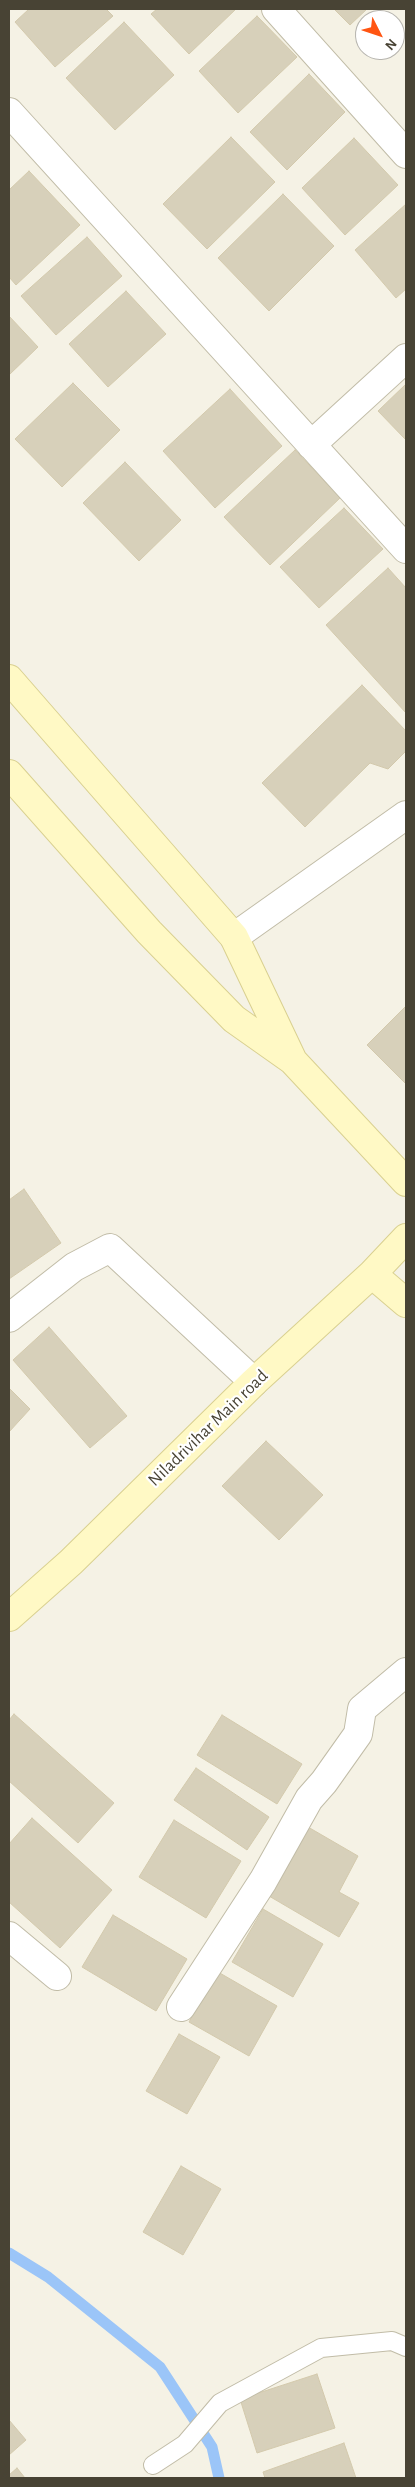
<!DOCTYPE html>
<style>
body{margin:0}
#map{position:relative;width:415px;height:2487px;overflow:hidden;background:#f5f2e5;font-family:"Alegreya Sans",sans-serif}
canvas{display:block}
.frame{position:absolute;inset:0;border:10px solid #484334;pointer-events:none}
.north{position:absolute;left:355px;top:10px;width:50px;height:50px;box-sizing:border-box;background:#fff;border:1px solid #b6b4ae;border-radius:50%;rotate:131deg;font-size:14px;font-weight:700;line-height:20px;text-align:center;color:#484334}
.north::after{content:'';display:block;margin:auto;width:18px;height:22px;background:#ff5512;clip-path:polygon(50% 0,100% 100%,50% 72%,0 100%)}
</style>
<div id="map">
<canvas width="415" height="2487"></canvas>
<div class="frame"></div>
<div class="north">N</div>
</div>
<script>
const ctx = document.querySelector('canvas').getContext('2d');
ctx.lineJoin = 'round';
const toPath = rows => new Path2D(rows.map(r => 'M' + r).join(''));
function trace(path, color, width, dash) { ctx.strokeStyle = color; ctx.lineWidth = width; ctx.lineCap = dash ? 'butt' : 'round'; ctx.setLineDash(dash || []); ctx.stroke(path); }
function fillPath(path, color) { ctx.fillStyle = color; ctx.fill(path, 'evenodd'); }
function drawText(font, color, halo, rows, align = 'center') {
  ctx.font = font + ' "Alegreya Sans",sans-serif'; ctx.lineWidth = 4.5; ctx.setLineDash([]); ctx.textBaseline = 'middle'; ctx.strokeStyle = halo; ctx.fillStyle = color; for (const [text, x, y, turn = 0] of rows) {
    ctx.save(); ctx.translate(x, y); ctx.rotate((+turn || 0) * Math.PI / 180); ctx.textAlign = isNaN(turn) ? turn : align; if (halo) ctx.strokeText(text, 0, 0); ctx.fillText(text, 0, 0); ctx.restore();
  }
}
const stream = toPath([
 [9,2253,48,2277,160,2367,212,2447,219,2478]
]);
const building = toPath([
 [29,9,106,9,113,16,55,67,15,22,29,9],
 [157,9,236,9,189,54,151,14,157,9],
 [334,9,367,9,350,25,334,9],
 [257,16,297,57,238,113,199,71,257,16],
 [124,22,174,75,115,130,66,78,124,22],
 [309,74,345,112,287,170,250,132,309,74],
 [231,137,275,182,207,249,163,204,231,137],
 [354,138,398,185,345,235,302,188,354,138],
 [29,171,80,225,16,285,9,277,9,190,29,171],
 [283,194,334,246,269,311,218,258,283,194],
 [406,204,406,289,396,298,355,250,406,204],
 [87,237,122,276,56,335,21,296,87,237],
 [126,291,166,334,108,387,69,344,126,291],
 [9,316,38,347,9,375,9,316],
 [73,383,120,430,62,487,15,439,73,383],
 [406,384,406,440,378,411,406,384],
 [230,389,282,446,215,508,163,451,230,389],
 [295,450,340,498,270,565,224,517,295,450],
 [125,462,181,520,139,561,83,503,125,462],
 [344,508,383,549,319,608,280,567,344,508],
 [388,568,406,588,406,713,326,625,388,568],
 [362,685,406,731,406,751,388,769,370,763,305,827,262,783,362,685],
 [406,1006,406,1084,367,1045,406,1006],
 [24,1189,61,1243,9,1279,9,1200,24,1189],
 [49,1327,127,1416,90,1448,13,1360,49,1327],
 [9,1388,30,1409,9,1432,9,1388],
 [266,1441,323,1495,279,1540,222,1486,266,1441],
 [14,1714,114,1803,78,1843,9,1781,9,1720,14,1714],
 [222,1715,302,1764,277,1804,197,1755,222,1715],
 [196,1768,269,1817,247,1850,174,1800,196,1768],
 [32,1818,112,1890,60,1948,9,1902,9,1844,32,1818],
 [174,1820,241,1861,206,1918,139,1877,174,1820],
 [308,1827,358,1856,339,1892,359,1903,339,1937,269,1896,308,1827],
 [263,1909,323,1944,293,1997,232,1962,263,1909],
 [113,1915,187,1959,156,2011,82,1967,113,1915],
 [218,1972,277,2006,249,2056,189,2022,218,1972],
 [179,2034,220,2057,187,2114,146,2091,179,2034],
 [181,2166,221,2189,183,2255,143,2232,181,2166],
 [317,2374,335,2428,257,2453,240,2399,317,2374],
 [9,2420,26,2440,9,2455,9,2420],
 [344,2443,356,2478,265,2478,263,2472,344,2443],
 [17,2468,25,2478,9,2478,9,2475,17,2468]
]);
const lane = toPath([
 [153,2465,185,2444,220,2403,321,2348,392,2341,406,2347]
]);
const street = toPath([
 [276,9,406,154],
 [9,112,406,549],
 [311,445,406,358],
 [234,937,406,815],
 [9,1318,74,1267,110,1248,254,1382],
 [9,1936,57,1976],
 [181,2007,263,1881,309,1799,324,1782,358,1734,362,1709,406,1672]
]);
const secondary = toPath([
 [9,679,234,937,293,1061,406,1182],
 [9,774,149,932,234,1019,292,1060],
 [372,1274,406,1303],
 [9,1617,71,1562,254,1382,372,1274,406,1238]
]);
const streetNames = [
 ["Niladrivihar Main road",208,1428,-44]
];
trace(stream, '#9bc5f8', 11);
fillPath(building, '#d7d0ba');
trace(building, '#d3c9ac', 1);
trace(lane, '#c1bca7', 20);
trace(street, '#c1bca7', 30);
trace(secondary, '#d9d090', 30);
trace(lane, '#fff', 18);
trace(street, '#fff', 28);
trace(secondary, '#fff9c5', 28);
drawText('18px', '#484334', '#fff', streetNames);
</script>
